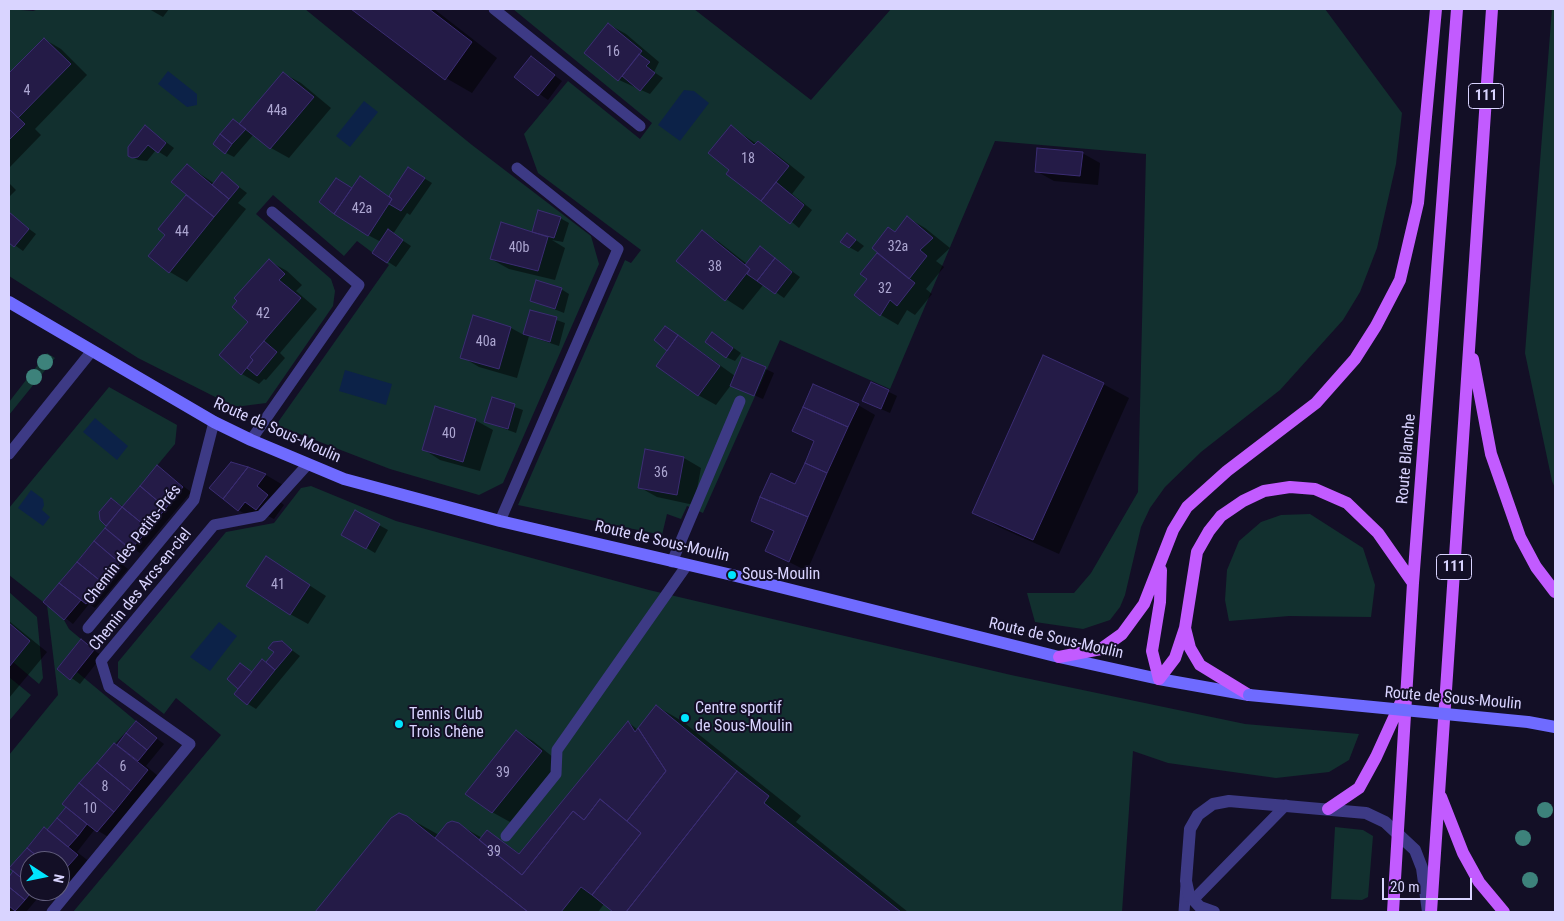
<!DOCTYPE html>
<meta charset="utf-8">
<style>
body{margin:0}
#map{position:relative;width:1564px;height:921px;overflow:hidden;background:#130f26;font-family:"Roboto Condensed",sans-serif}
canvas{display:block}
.frame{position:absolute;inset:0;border:10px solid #d9d4ff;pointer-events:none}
.north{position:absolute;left:20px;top:851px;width:50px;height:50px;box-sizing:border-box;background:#130f26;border:1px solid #625e7d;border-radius:50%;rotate:101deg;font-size:14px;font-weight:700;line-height:20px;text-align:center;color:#d9d4ff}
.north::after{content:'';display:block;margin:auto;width:18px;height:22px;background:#00e5ff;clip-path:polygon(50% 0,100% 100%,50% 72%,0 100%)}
.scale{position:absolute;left:1382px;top:878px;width:90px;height:22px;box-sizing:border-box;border:2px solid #d9d4ff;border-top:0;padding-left:6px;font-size:15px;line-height:18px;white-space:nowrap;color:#d9d4ff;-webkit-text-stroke:4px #130f26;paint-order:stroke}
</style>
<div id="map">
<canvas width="1564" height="921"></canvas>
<div class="frame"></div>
<div class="north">N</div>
<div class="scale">20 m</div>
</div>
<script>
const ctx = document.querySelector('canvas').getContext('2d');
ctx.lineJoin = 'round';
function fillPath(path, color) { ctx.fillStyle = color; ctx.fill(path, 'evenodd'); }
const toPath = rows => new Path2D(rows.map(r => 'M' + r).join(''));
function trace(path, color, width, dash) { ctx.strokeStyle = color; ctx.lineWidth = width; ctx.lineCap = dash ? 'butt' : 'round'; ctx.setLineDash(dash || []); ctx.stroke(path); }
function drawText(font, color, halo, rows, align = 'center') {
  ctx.font = font + ' "Roboto Condensed",sans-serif'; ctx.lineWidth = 4; ctx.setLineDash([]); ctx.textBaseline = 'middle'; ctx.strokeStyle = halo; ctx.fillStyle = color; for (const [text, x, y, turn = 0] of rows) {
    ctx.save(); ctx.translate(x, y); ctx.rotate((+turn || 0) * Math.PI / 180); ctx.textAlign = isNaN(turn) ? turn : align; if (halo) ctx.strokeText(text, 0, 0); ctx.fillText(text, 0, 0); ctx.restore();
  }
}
const green = toPath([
 [9,9,33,11,39,9,305,9,472,145,591,236,599,264,503,483,479,495,390,469,276,425,389,265,357,241,344,256,273,195,256,214,331,279,335,291,333,306,266,403,235,407,138,358,9,276],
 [513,9,694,9,811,100,891,9,1325,9,1402,113,1396,164,1377,248,1360,292,1343,320,1280,390,1201,452,1165,487,1150,508,1141,527,1125,595,1120,607,1110,620,1083,629,1035,622,1027,593,1074,593,1091,573,1138,492,1146,154,995,141,890,389,780,340,703,513,687,506,681,519,667,514,662,535,518,505,625,260,631,263,641,250,538,173,524,134,568,81,640,139,652,123],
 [1552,9,1555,9,1555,488,1552,481,1525,353],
 [47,353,55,358,9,415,9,402],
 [109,387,177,425,175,444,77,562,64,620,69,629,81,639,57,669,70,680,77,672,136,721,79,783,63,804,66,807,47,830,44,827,10,868,13,871,9,877,9,755,58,695,47,605,9,575,9,508],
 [311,486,396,521,649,590,1011,675,1245,724,1359,734,1349,760,1329,772,1276,778,1168,763,1133,751,1122,912,73,912,221,735,176,698,164,714,118,678,118,662,226,532,274,523,301,488],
 [1310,514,1363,548,1375,585,1371,617,1289,616,1229,621,1225,600,1227,570,1239,541,1261,522,1281,515],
 [9,592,37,617,43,678,39,684,13,662,30,641,9,623],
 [9,677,31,695,9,721],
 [1335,827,1363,830,1373,836,1368,897,1362,900,1331,899]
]);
const water = toPath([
 [168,71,197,94,197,105,187,107,158,84],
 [684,90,694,91,709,103,680,141,658,125],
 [364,101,378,112,350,147,336,136],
 [345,370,392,384,386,405,339,391],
 [95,418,128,446,117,460,83,432],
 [31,490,43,499,44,505,42,510,50,517,43,526,18,508],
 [219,622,237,636,210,671,190,657]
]);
const shadow = toPath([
 [149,9,169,9,163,17],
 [353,9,434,9,497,58,472,93,446,78],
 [608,24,626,34,659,62,654,72,663,78,650,94,619,80],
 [44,39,61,49,87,75,35,129,41,135,9,168,9,75],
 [531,58,562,81,548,100,516,77],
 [283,73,301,83,331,108,289,158,271,148,254,134,234,157,226,153,233,120,240,124],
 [146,127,174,148,167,157,156,150,147,161,138,160,129,155],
 [731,127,757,144,758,143,775,153,805,177,792,194,812,210,799,228,730,170],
 [1082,153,1100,163,1098,185,1054,181,1036,171],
 [187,165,215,184,222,174,247,193,238,203,246,209,187,282,170,272,166,235,159,229,187,194],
 [417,174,432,183,410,215,407,213,393,234,411,246,396,267,373,252,381,242,368,235,352,190,360,178,390,197],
 [9,183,16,190,9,197],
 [9,214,36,234,23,251,9,241],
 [560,218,569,223,563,242,552,240,565,248,555,280,509,269,491,259,538,235,533,231],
 [908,218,925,228,950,248,936,261,944,267,926,289,932,294,915,315,907,310,898,325,881,315,856,295,868,279,862,274],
 [702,232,719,242,747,264,760,248,800,277,784,298,764,284,743,310,726,299],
 [848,234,864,246,858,252,849,247],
 [269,261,287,271,302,285,296,291,317,309,280,353,285,358,266,380,264,379,259,384,242,374,249,321],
 [561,289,569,294,564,313,531,300],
 [531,311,565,323,559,346,529,336,517,378,479,367,462,357,474,317,511,328,524,335],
 [713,334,741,353,735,361,726,357],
 [686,341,735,376,743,358,774,373,763,399,731,385,716,405,698,395],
 [871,383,897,396,890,413,872,405],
 [1103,384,1129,398,1059,554,999,527,974,512],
 [492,399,523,410,516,433,486,422],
 [858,405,875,415,807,571,767,551,775,532,752,520,796,485,815,442,794,430],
 [475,420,493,430,480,471,440,460,423,449],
 [646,451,684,458,701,468,694,505,657,497,639,487],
 [231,463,266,475,283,485,274,497,284,505,274,519,262,513,256,520,238,510],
 [157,466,191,492,140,553,135,550,123,565,128,569,95,608,89,604,73,624,45,602,108,526,101,519,111,499,124,507],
 [355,512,388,530,375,553,343,534],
 [267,558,326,596,308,624,290,614],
 [9,621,47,652,9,698],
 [82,641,102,656,80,684,59,669],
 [282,643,300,656,256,709,248,704,253,672,266,663],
 [656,706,682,721,801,816,796,822,908,912,615,912,604,904,598,912,317,912,392,819,407,817,439,835,458,824,482,838,488,831,521,855,628,722,638,730],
 [136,723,164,744,146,766,164,781,115,841,95,829,77,852,95,866,62,906,42,893,26,912,9,912,9,878],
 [30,861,60,861,60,891,30,891],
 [516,731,533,741,559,762,510,822,492,812]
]);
const building = toPath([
 [351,9,429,9,472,42,445,80,351,9],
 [608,23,642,51,618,81,584,53,608,23],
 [44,38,71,64,18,118,9,109,9,73,44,38],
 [639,54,650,62,646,66,655,73,640,91,622,76,639,54],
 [531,56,555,75,538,96,514,77,531,56],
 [283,72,314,97,270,149,239,124,283,72],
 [9,109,25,124,9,140,9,109],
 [233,119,246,129,232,144,220,134,233,119],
 [145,125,166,143,158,153,148,145,138,157,132,158,128,156,128,147,145,125],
 [731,125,754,145,758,141,789,166,761,201,726,174,729,170,708,153,731,125],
 [220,134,232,144,225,154,213,144,220,134],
 [1037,148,1083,152,1080,176,1035,172,1037,148],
 [187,164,229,199,214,217,171,182,187,164],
 [408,167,425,178,401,211,389,204,392,199,389,196,408,167],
 [222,172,239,187,229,199,212,185,222,172],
 [360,176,392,199,368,236,334,214,360,176],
 [336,178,352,188,334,214,319,202,336,178],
 [776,182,804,205,790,224,761,201,776,182],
 [186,195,214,217,169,273,148,256,165,235,158,229,186,195],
 [538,210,561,217,554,238,532,232,538,210],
 [9,212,29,229,14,247,9,243,9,212],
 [907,216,933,238,920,250,927,256,909,279,872,248,888,227,895,232,907,216],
 [501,222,548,237,538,271,490,259,501,222],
 [388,229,403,240,387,263,372,253,388,229],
 [702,230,750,269,725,301,676,261,702,230],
 [847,233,856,240,849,248,840,242,847,233],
 [760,246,775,258,757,281,747,274,750,269,745,265,760,246],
 [877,253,915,283,897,306,890,300,880,316,854,295,867,279,860,274,877,253],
 [775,258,792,272,775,294,757,281,775,258],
 [269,259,285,274,279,280,301,298,250,357,253,360,241,375,219,355,248,322,232,307,237,301,234,298,269,259],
 [536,280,562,288,555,309,530,301,536,280],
 [530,310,557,317,550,342,523,334,530,310],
 [473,315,511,327,499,369,460,358,473,315],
 [665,326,678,335,667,351,654,340,665,326],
 [712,332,733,348,726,358,705,342,712,332],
 [678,335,720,366,698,396,656,366,678,335],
 [264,341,277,352,257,376,247,368,253,360,250,357,264,341],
 [1043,355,1104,383,1033,540,972,513,1043,355],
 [742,357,766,367,754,396,730,386,742,357],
 [871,382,889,390,881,409,862,401,871,382],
 [813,384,859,404,848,427,803,407,813,384],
 [492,397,515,404,508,429,484,422,492,397],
 [435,406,476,419,463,462,422,450,435,406],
 [803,407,848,427,827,473,805,463,814,441,792,431,803,407],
 [645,449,684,457,677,495,638,488,645,449],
 [231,462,248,467,223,499,209,488,231,462],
 [805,463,827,473,808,517,760,497,771,473,795,484,805,463],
 [157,465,183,487,166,508,140,486,157,465],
 [248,467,266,474,257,486,268,495,256,510,245,502,238,511,223,499,248,467],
 [140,486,166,508,149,529,122,507,140,486],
 [760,497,808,517,789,562,765,551,774,531,751,521,760,497],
 [111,498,122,507,106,526,100,520,99,512,111,498],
 [122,507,149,529,131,549,105,528,122,507],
 [355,510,380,524,366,549,341,535,355,510],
 [105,528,126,546,115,559,94,541,105,528],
 [94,541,120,563,103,583,77,562,94,541],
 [266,556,310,585,290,615,246,586,266,556],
 [77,562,103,583,86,604,59,583,77,562],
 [59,583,81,600,64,620,43,602,59,583],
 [9,623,30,641,9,667,9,623],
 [81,639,94,650,70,680,57,669,81,639],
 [282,641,292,650,275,670,266,662,274,652,268,648,273,642,282,641],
 [262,659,275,670,247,705,234,694,262,659],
 [240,663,252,672,238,689,227,679,240,663],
 [656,705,737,771,626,912,613,912,592,895,641,833,627,821,666,771,638,728,656,705],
 [136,721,157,738,147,750,126,733,136,721],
 [628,721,635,732,638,728,666,771,627,821,600,799,584,820,573,811,522,875,479,840,487,830,519,854,628,721],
 [516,730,542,751,492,813,465,794,516,730],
 [126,733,147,750,138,761,117,745,126,733],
 [114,743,148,770,131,791,97,763,114,743],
 [97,763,131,791,114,812,79,783,97,763],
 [737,771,769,796,764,803,901,912,626,912,737,771],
 [79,783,114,812,97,832,62,804,79,783],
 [600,799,641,833,592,895,581,887,561,912,528,912,435,838,447,823,452,821,459,823,522,875,573,811,584,820,600,799],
 [66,807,87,824,78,836,57,818,66,807],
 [399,813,407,816,528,912,315,912,391,818,399,813],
 [57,818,78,836,68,847,47,830,57,818],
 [44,827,78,855,60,875,60,861,43,861,27,848,44,827],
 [27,848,43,861,30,861,30,885,9,868,27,848],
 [13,871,30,885,30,891,32,891,25,900,9,887,9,877,13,871],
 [9,887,25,900,15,911,9,906,9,887]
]);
const service = toPath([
 [494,9,640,126],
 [251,440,359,285,272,212],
 [9,454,91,352],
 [500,521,618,249,517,168],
 [672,562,740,401],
 [88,628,194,500,214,422],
 [506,836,556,774,557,750,687,565],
 [1194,899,1286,805],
 [52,912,190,744,109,687,101,661,214,525,261,516,308,464],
 [1184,912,1186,885]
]);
const minor = toPath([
 [1214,912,1200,907,1189,895,1186,881,1190,829,1198,815,1213,804,1229,801,1366,813,1385,822,1415,850,1422,868,1428,912]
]);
const secondary = toPath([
 [9,302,214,422,251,440,344,479,500,521,732,575,1059,657,1159,679,1249,695]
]);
const primary = toPath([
 [1473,359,1491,454,1520,537,1536,567,1555,592],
 [1185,628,1190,648,1200,665,1249,695],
 [1059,657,1101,649,1122,634,1144,604,1173,530,1187,507,1227,471,1316,403,1355,359,1376,326,1400,280,1418,203,1436,9],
 [1159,679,1175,658,1185,628,1197,552,1209,531,1221,516,1243,501,1264,491,1290,487,1315,489,1347,503,1378,533,1413,583],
 [1159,679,1152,651,1160,602,1161,570],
 [1441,797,1463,853,1479,882,1504,912],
 [1328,809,1359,788,1376,757,1401,702],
 [1393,912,1413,583,1457,9],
 [1431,912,1492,9]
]);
const secondaryBridge = toPath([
 [1249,695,1528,722,1555,727]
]);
const trees = [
 [45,362],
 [34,377],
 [1545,810],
 [1523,838],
 [1530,880]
];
const markers = [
 [732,575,5,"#00e5ff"],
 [685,718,5,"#00e5ff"],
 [399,724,5,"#00e5ff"]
];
const numberNames = [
 ["16",613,52],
 ["4",27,91],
 ["44a",277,111],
 ["18",748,159],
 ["42a",362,209],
 ["44",182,232],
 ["32a",898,247],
 ["40b",519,248],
 ["38",715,267],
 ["32",885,289],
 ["42",263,314],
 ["40a",486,342],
 ["40",449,434],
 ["36",661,473],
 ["41",278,585],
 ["6",123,767],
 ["39",503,773],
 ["8",105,787],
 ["10",90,809],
 ["39",494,852]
];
const shields = [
 [1486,96,35],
 [1454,567,35]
];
const shieldNames = [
 ["111",1486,96],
 ["111",1454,567]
];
const streetNames = [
 ["Route de Sous-Moulin",277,431,24],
 ["Route Blanche",1407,459,-85],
 ["Route de Sous-Moulin",662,542,13],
 ["Chemin des Petits-Prés",133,545,-52],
 ["Chemin des Arcs-en-ciel",141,590,-51],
 ["Route de Sous-Moulin",1056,639,13],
 ["Route de Sous-Moulin",1453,699,5]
];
const poiNames = [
 ["Sous-Moulin",742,575],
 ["Centre sportif",695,709],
 ["de Sous-Moulin",695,727],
 ["Tennis Club",409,715],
 ["Trois Chêne",409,733]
];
fillPath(green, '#12302f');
fillPath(water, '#0c2248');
fillPath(shadow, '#0007');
fillPath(building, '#241b47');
trace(building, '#3b2d73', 1);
trace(service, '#3d3a85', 11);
trace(minor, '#3d3a85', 12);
trace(secondary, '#6f6bff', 12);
trace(primary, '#c25bff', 12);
trace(secondaryBridge, '#6f6bff', 12);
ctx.fillStyle = '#3d827b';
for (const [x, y] of trees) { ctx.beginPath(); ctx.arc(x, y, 8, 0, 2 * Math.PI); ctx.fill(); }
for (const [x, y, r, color] of markers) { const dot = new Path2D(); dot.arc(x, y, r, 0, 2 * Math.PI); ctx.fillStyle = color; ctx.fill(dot); trace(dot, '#130f26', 2); }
drawText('14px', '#aca6d1', null, numberNames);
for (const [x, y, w] of shields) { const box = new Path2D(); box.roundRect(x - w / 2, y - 12.5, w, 25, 4); ctx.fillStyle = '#130f26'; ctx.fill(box); trace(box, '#d9d4ff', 1); }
drawText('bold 15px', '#d9d4ff', null, shieldNames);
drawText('16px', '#d9d4ff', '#130f26', streetNames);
drawText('16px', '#d9d4ff', '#130f26', poiNames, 'left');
</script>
